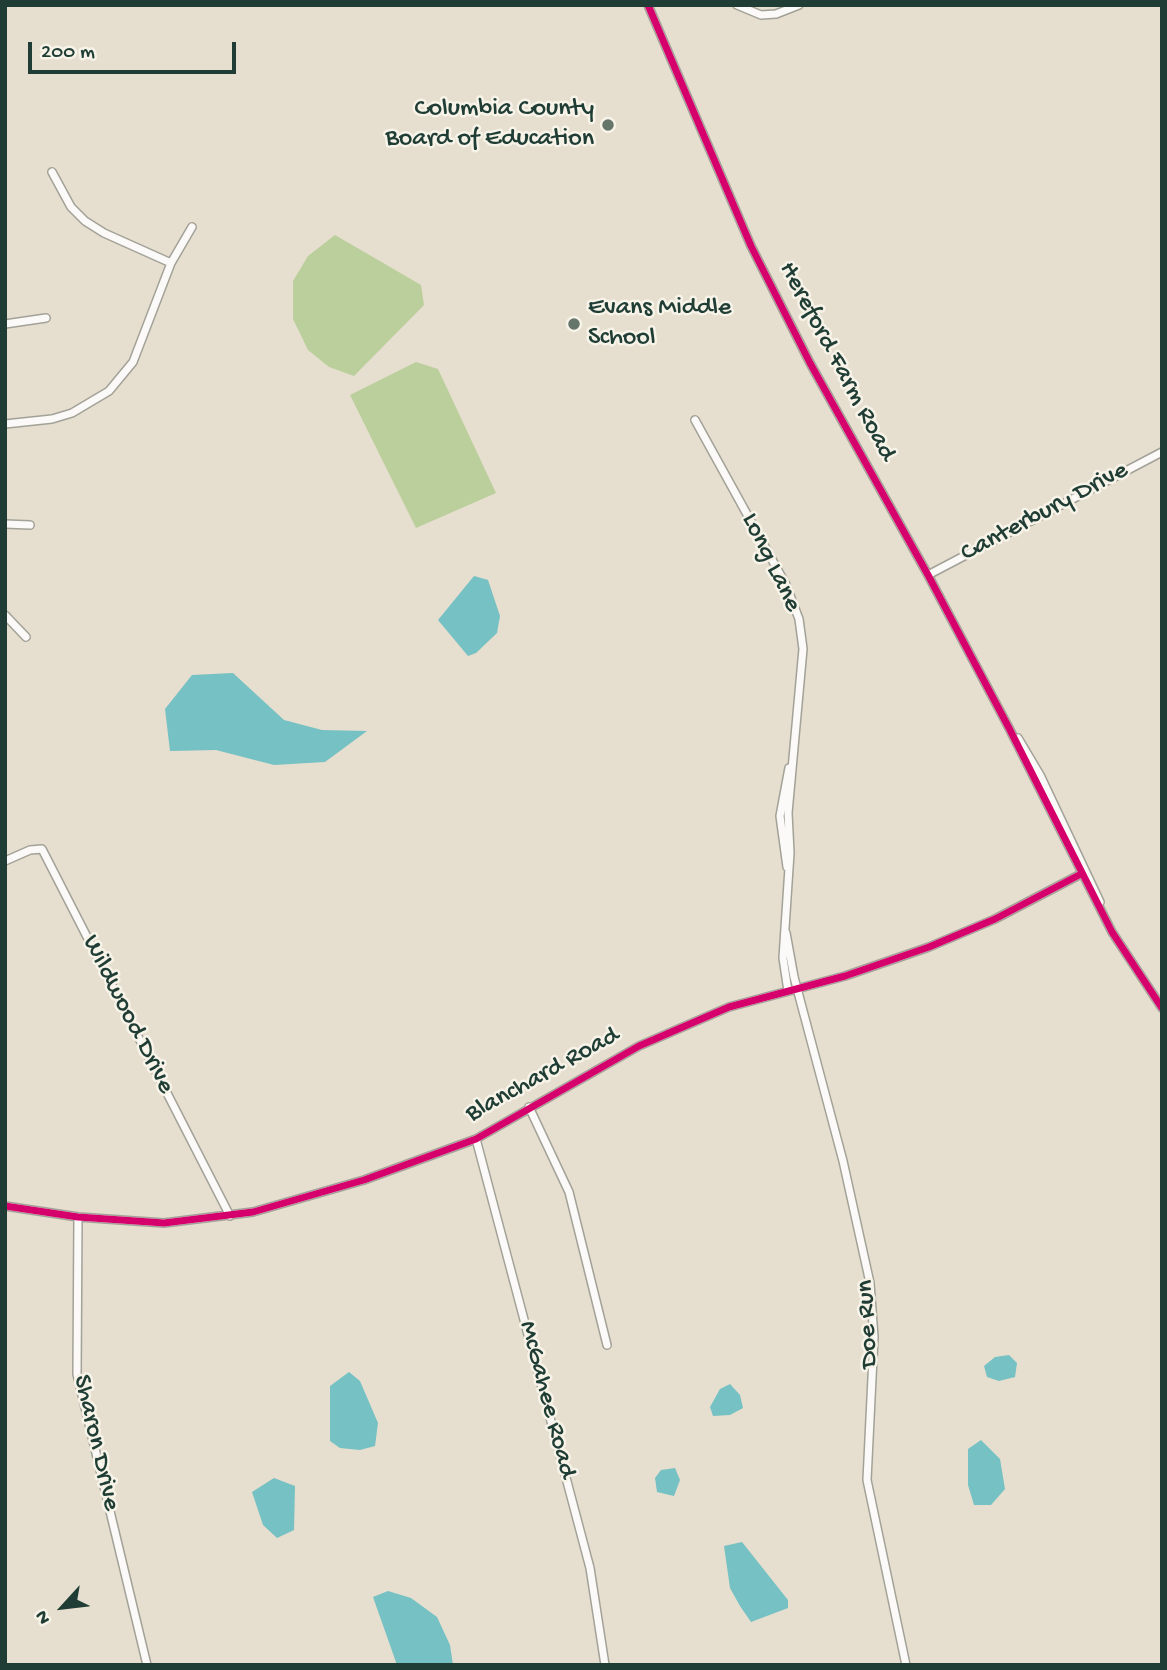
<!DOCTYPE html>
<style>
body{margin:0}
#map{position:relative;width:1167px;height:1670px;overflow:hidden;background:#e6dece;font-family:"Gochi Hand",sans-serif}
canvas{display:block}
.frame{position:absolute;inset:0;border:7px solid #1f3d34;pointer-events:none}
.north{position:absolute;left:28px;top:1572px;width:70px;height:70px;-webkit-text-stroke:5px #f7f3e8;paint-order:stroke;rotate:243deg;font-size:19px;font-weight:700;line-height:28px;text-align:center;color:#1f3d34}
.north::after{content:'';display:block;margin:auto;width:24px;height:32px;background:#1f3d34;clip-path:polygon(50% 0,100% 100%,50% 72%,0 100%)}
.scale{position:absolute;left:28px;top:42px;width:208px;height:32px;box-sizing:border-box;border:4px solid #1f3d34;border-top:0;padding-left:9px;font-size:21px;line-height:24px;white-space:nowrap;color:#1f3d34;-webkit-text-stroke:5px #f7f3e8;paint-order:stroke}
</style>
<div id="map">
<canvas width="1167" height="1670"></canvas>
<div class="frame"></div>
<div class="north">N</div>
<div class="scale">200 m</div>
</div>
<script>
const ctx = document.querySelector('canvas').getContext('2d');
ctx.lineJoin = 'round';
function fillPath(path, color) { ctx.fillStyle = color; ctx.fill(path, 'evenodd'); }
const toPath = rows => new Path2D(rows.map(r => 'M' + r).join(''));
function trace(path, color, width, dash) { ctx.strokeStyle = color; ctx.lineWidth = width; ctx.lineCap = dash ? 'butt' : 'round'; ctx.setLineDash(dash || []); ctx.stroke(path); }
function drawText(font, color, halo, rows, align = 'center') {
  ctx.font = font + ' "Gochi Hand",sans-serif'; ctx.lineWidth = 5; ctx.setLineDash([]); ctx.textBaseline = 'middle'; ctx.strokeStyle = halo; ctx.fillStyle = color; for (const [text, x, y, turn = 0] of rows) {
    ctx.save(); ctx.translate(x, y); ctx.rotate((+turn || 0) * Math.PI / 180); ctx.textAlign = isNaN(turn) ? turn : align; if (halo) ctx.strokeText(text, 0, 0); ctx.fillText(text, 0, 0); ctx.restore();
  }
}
const green = toPath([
 [335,235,421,285,424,305,354,376,329,367,308,350,293,319,293,281,308,256],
 [416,362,438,369,496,493,416,528,350,395]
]);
const water = toPath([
 [474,576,488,580,500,616,497,633,476,653,468,656,438,620],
 [233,673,284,720,322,730,367,731,325,762,274,765,216,750,170,751,165,709,192,675],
 [1009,1355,1017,1363,1015,1377,999,1381,987,1377,984,1366,995,1357],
 [349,1372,360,1381,378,1423,375,1446,360,1450,340,1448,330,1441,330,1386],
 [730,1384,740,1395,743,1408,730,1415,713,1416,710,1407,720,1389],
 [981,1440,1000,1459,1005,1489,991,1505,974,1505,968,1485,968,1449],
 [675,1468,680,1480,674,1496,657,1492,655,1478,661,1470],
 [274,1478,295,1486,294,1530,277,1538,263,1525,252,1492],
 [742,1542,788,1600,788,1608,751,1622,740,1606,730,1588,724,1546],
 [388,1591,411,1598,437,1617,450,1645,453,1665,397,1665,373,1597]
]);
const minor = toPath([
 [648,5,751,246,810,363,928,575,1009,728,1112,932,1162,1008],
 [737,5,761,15,776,14,799,5],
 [52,172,71,207,85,221,104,233,171,263],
 [5,324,46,318],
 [695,420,786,585,799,619,803,649,788,813,790,853,783,958,788,991],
 [5,424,52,419,72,413,109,391,133,362,171,263,192,227],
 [5,524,30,525],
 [928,575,1162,452],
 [5,615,26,637],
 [1018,738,1040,775,1100,902],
 [5,861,30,850,42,849,230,1216],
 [787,867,780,816,789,768],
 [786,933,794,977,843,1161,870,1283,874,1337,867,1480,906,1665],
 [529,1107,569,1192,607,1345],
 [476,1139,590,1568,605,1665],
 [5,1206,78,1217,164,1223,253,1212,364,1180,476,1139,639,1046,729,1007,845,976,929,947,995,919,1081,874],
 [78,1217,77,1374,147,1665]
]);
const cycleway = toPath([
 [648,5,751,246,810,363,928,575,1009,728,1112,932,1162,1008],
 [5,1206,78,1217,164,1223,253,1212,364,1180,476,1139,639,1046,729,1007,845,976,929,947,995,919,1081,874]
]);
const markers = [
 [608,125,7,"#65756a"],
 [574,324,7,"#65756a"]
];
const poiNames = [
 ["Columbia County",594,110],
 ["Board of Education",594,140],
 ["Evans Middle",588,309,"left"],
 ["School",588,339,"left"]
];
const streetNames = [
 ["Hereford Farm Road",836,362,62],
 ["Canterbury Drive",1045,513,-28],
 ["Long Lane",770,563,64],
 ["Wildwood Drive",127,1015,63],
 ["Blanchard Road",543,1076,-29],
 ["Doe Run",869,1324,-93],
 ["McGahee Road",546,1400,75],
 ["Sharon Drive",95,1443,77]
];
fillPath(green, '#bacf9b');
fillPath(water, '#75c1c3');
trace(minor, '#a3a298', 10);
trace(minor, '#fbfaf8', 7);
trace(cycleway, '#d6006c', 7);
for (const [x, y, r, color] of markers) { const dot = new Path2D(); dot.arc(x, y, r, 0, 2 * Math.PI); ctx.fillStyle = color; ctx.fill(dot); trace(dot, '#f7f3e8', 2.5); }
drawText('26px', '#1f3d34', '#f7f3e8', poiNames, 'right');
drawText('26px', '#1f3d34', '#f7f3e8', streetNames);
</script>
